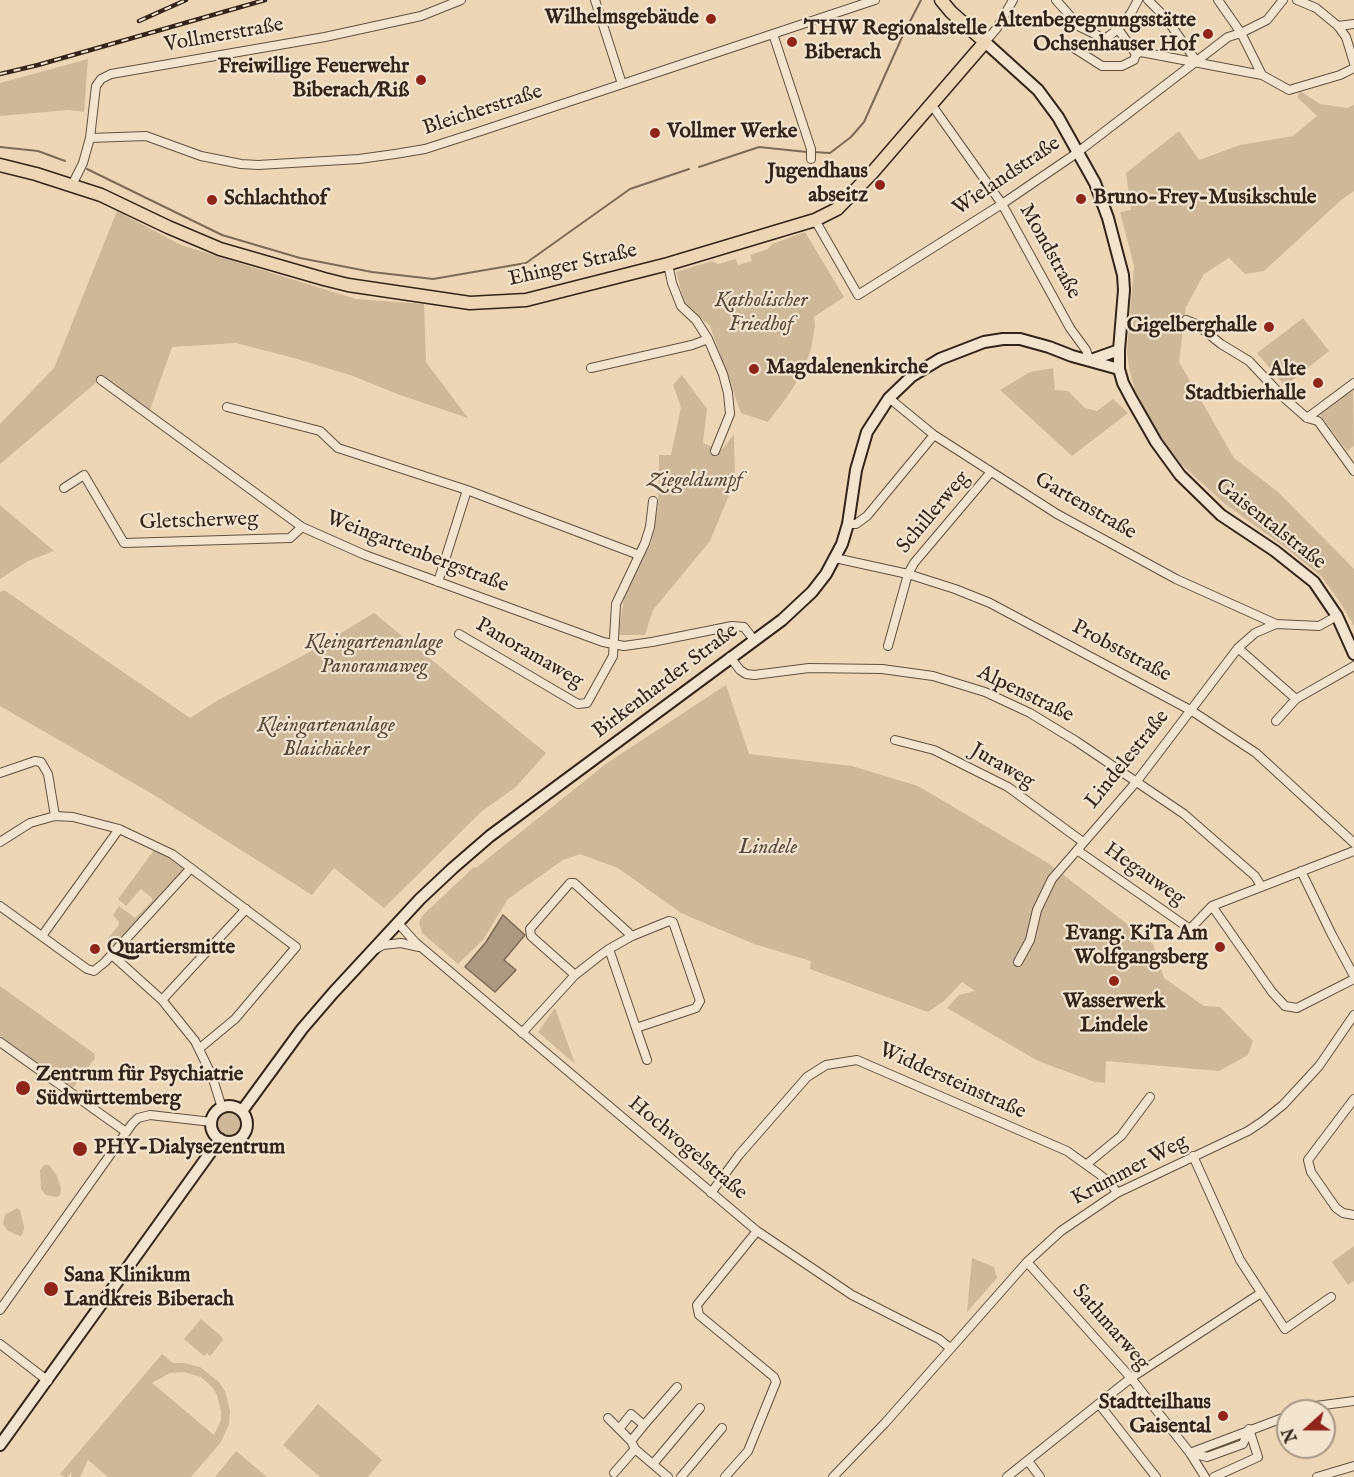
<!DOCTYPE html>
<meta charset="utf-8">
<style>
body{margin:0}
#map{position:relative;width:1354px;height:1477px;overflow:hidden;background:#ecd6b5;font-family:"IM FELL English",serif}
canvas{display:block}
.north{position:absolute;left:1276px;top:1399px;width:60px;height:60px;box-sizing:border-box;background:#f3e4cf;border:2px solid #a69786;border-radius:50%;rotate:249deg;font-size:16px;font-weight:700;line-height:24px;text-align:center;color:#332318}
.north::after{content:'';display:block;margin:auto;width:21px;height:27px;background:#8f2418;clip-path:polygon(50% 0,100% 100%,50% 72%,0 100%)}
</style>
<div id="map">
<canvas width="1354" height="1477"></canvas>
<div class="north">N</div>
</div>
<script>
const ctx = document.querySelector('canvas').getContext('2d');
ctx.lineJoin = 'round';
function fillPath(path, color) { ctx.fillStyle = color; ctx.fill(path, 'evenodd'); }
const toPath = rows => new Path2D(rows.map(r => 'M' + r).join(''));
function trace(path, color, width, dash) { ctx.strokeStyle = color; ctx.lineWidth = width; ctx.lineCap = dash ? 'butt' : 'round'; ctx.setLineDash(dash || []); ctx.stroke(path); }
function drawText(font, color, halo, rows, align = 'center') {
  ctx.font = font + ' "IM FELL English",serif'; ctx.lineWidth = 4.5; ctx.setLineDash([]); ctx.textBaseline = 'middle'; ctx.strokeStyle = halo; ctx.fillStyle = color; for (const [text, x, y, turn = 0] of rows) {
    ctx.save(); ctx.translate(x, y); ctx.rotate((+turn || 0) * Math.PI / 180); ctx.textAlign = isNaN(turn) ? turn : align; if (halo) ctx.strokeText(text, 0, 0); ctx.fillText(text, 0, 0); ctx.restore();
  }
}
const green = toPath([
 [88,59,84,112,68,110,0,116,0,83],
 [1300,91,1320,104,1347,108,1354,105,1354,191,1340,201,1264,271,1245,274,1229,258,1204,274,1186,307,1179,362,1234,458,1278,492,1354,569,1354,626,1340,602,1321,576,1282,545,1225,504,1181,464,1160,436,1135,391,1129,368,1127,351,1134,266,1120,212,1131,210,1126,173,1179,131,1199,160,1240,145,1293,136,1317,116,1297,97],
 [117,211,181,245,356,299,424,304,426,362,468,418,400,395,353,376,294,358,236,343,172,347,150,410,104,376,0,464,0,424,54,368],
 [805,232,844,297,814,317,815,326,811,349,803,372,787,397,768,422,741,413,710,326,685,304,676,272,712,261,718,264,736,259,738,265,752,261,750,255,768,249,772,244],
 [1303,318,1329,351,1285,386,1257,353],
 [1053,368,1055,390,1068,391,1085,408,1097,411,1113,399,1128,413,1072,456,1000,390,1030,372],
 [682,375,707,409,703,443,721,451,734,434,735,481,710,541,653,610,645,635,618,635,625,593,651,543,658,507,659,455,671,455,681,407,673,385],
 [1353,389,1354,446,1347,451,1319,413],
 [0,505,54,551,28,561,0,579],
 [4,590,190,718,220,699,308,653,374,613,546,753,516,787,482,811,384,908,334,868,312,895,154,795,0,706,0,592],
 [726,685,749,754,852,766,918,786,1048,863,1153,944,1164,978,1204,1006,1220,1007,1253,1041,1248,1055,1219,1071,1106,1061,1105,1083,1095,1082,1038,1061,947,1008,959,995,975,991,962,982,944,1001,928,1012,810,969,811,961,754,944,681,913,618,868,580,854,563,860,508,899,483,940,458,964,422,933,419,922,423,915,474,867,476,868,607,763],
 [155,849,182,864,183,873,115,946,108,938,119,925,119,922,113,915,119,906,135,918,152,901,152,898,141,889,126,906,118,899],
 [0,986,95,1054,95,1058,73,1088,0,1036],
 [555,1008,575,1064,538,1032],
 '217 1124a13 13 0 1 1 26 0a13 13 0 1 1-26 0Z',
 [44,1165,49,1165,57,1176,61,1188,60,1195,57,1197,46,1195,41,1189,40,1170],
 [17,1208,20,1210,24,1227,23,1233,20,1236,8,1231,3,1224,5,1215],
 [1354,1246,1354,1281,1348,1285,1332,1262],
 [972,1258,994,1267,997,1278,967,1312],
 [201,1319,221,1336,223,1340,210,1356,207,1353,204,1356,184,1339],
 [162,1354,173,1363,184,1363,200,1367,219,1382,225,1391,230,1411,229,1424,221,1442,191,1477,108,1477,88,1460,80,1477,71,1477,72,1472,67,1477,64,1477,60,1474],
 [184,1372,201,1377,212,1387,217,1395,221,1411,221,1420,214,1435,152,1383,170,1373],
 [318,1404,382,1460,368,1477,320,1477,283,1445],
 [236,1451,267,1477,215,1477]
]);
const water = toPath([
 [503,915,525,935,504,960,516,970,495,992,465,967,486,942,503,915]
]);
const stream = toPath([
 [0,147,38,151,65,161],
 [813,152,830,153,851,137,864,122,903,35,921,0],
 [699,167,759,147,807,152],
 [87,169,222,235,300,258,372,272,433,279,526,263,630,189,689,169]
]);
const street = toPath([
 [595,0,622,84],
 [1056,0,1080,27,1105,39,1118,29,1131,13,1138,0],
 [1148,0,1165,17,1197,62],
 [1218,0,1241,33,1262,75],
 [1297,0,1316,8,1338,26,1346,37,1354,63],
 [1338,26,1354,24],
 [1118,29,1136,54],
 [773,34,811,149,811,159],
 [985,42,997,28,1013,0],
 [1069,45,1102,66,1122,66,1134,60,1136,54,1141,52,1262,75,1289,90,1340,75,1354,68],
 [931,104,1002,204,1070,328,1086,350,1090,361],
 [90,138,146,136,201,156,241,164,258,165,359,159,395,154,425,149,481,131,875,0],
 [72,185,83,163,90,138,96,86,101,79,111,74,325,37,421,16,461,0],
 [815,220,858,295,1002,204,1074,155,1228,37,1241,33,1267,20,1283,0],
 [668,264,672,283,681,306,696,320,708,339,723,374,728,393,730,414,715,451],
 [1186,320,1196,324,1221,344,1249,361,1282,396,1307,418,1318,421,1354,471],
 [591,368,692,345,708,339],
 [101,380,302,527,365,555,603,642,624,646,652,642,732,626,744,627,754,640],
 [889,398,934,435,1057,514,1176,579,1276,624],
 [227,407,320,431,338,448,467,490,639,555],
 [1307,418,1354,383],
 [64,488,84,475,124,543,290,538,302,527],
 [848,524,856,524,867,516,934,435],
 [835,558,908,574,955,589,990,603,1192,711,1256,753,1354,843],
 [438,582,467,490],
 [459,634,578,704,587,703,613,656,616,604,645,543,650,527,653,501],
 [888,646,908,574,914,563,990,473],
 [1238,648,1296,699,1354,666],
 [730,657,740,670,746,674,754,675,809,668,882,669,933,676,985,692,1030,713,1076,741,1184,814,1255,876,1261,886],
 [1276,721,1296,699],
 [895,740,934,750,1008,787,1083,842],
 [0,773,35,761,41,762,48,774,55,816],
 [0,842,30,823,55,816,73,817,119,829,172,854,296,947,235,1019,200,1048],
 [1077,850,1190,929,1212,906,1354,851],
 [1301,871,1332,935,1354,976],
 [0,906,87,969,94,971,105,962,191,868],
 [1212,906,1272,992,1285,1006,1297,1008,1354,979],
 [398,923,415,942,757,1231,852,1295,939,1339,950,1348],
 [42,936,119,829],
 [376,949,383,945,401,943,419,947],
 [112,955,162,1000,195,1041,212,1076,222,1108],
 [1018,962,1030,940,1037,910,1052,879,1137,781,1238,648,1255,633,1276,624,1319,626,1337,616],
 [575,975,531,936,530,929,570,883,574,883,632,936],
 [162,1000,246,909],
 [636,1028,647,1060],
 [522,1033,575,975,598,957,609,949,632,936,669,921,673,922,700,1001,696,1008,636,1028,609,949],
 [0,1042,126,1132],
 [1354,1099,1308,1160,1311,1172,1336,1208,1343,1213,1354,1215],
 [1193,1156,1240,1260,1285,1329,1331,1297],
 [1087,1164,1121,1136,1150,1097],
 [711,1193,739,1155,807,1077,826,1065,857,1060,1067,1151,1099,1174,1112,1185,1117,1193],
 [1027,1262,1131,1378,1190,1453,1205,1477],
 [0,1310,132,1124,138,1118,150,1115,212,1122],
 [0,1344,48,1381],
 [1099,1404,1156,1477],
 [1303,1411,1316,1406,1354,1401],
 [608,1418,631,1441,635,1449,668,1477],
 [644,1425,677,1387],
 [619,1429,631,1414,644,1425,631,1441],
 [1190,1453,1288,1416],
 [1190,1453,1207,1457,1243,1444,1249,1429],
 [1028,1461,1040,1477],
 [653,1464,700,1408],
 [614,1473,635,1449],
 [681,1477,722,1428],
 [725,1477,748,1451,776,1382,774,1377,699,1315,697,1305,757,1231],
 [833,1477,885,1423,1027,1262,1061,1231,1117,1193,1248,1131,1263,1121,1283,1105,1319,1066,1354,1015],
 [1007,1477,1131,1378,1261,1293],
 [1214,1477,1258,1457,1249,1429],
 [1317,1477,1354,1466]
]);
const secondary = toPath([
 [985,42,1038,90,1058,117,1095,183,1108,218,1123,275,1124,290,1119,350,1119,369,1123,383,1132,400,1156,442,1180,475,1221,515,1275,551,1314,582,1337,616,1354,654],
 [1091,360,1119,350],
 '211 1124a18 18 0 1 1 36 0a18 18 0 1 1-36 0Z',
 [242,1111,302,1029,333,993,420,899,453,868,490,836,782,620,812,592,826,574,842,544,848,524,856,470,867,432,889,398,912,376,940,359,984,342,1003,339,1020,339,1049,347,1072,356,1119,369],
 [0,1445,220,1139]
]);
const primary = toPath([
 [0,165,36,174,101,195,168,227,220,249,324,279,348,285,470,303,526,300,668,264,815,220,837,209,872,173,985,42,951,12,941,0]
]);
const rail = toPath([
 [139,21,186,0],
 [0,74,38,65,265,0]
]);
const markers = [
 [711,19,6,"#8f2418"],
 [1208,34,6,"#8f2418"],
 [792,42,6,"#8f2418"],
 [421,80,6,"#8f2418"],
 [655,133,6,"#8f2418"],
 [880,185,6,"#8f2418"],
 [1081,199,6,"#8f2418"],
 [212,200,6,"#8f2418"],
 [1269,327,6,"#8f2418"],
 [754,369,6,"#8f2418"],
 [1318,383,6,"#8f2418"],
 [1220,947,6,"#8f2418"],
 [95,949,6,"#8f2418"],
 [1114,981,6,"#8f2418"],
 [23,1088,8,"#8f2418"],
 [80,1149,8,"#8f2418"],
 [51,1289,8,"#8f2418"],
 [1223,1416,6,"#8f2418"]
];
const poiNames = [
 ["Wilhelmsgebäude",699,19,"right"],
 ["Altenbegegnungsstätte",1196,22,"right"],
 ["Ochsenhauser Hof",1196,46,"right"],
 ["THW Regionalstelle",804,30],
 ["Biberach",804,54],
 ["Freiwillige Feuerwehr",409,68,"right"],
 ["Biberach/Riß",409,92,"right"],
 ["Vollmer Werke",667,133],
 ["Jugendhaus",868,173,"right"],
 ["abseitz",868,197,"right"],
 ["Bruno-Frey-Musikschule",1093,199],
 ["Schlachthof",224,200],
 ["Gigelberghalle",1257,327,"right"],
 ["Magdalenenkirche",766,369],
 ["Alte",1306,371,"right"],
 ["Stadtbierhalle",1306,395,"right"],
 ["Evang. KiTa Am",1208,935,"right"],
 ["Wolfgangsberg",1208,959,"right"],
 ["Quartiersmitte",107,949],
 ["Wasserwerk",1114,1003,"center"],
 ["Lindele",1114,1027,"center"],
 ["Zentrum für Psychiatrie",36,1076],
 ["Südwürttemberg",36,1100],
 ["PHY-Dialysezentrum",94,1149],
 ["Sana Klinikum",64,1277],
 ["Landkreis Biberach",64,1301],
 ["Stadtteilhaus",1211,1404,"right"],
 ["Gaisental",1211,1428,"right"]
];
const streetNames = [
 ["Vollmerstraße",224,36,-10],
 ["Bleicherstraße",483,111,-18],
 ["Wielandstraße",1007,177,-34],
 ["Mondstraße",1049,252,61],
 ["Ehinger Straße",573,266,-13],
 ["Gartenstraße",1085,507,30],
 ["Schillerweg",934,513,-50],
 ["Gletscherweg",199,522,-2],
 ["Gaisentalstraße",1270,525,38],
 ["Weingartenbergstraße",417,553,21],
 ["Probststraße",1121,652,28],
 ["Panoramaweg",529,654,30],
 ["Birkenharder Straße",666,682,-37],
 ["Alpenstraße",1025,695,26],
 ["Lindelestraße",1128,760,-51],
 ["Juraweg",1002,767,30],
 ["Hegauweg",1144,875,35],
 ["Widdersteinstraße",952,1082,24],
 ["Hochvogelstraße",687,1149,40],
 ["Krummer Weg",1130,1171,-28],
 ["Sathmarweg",1110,1328,49]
];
const parkNames = [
 ["Katholischer",761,302],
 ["Friedhof",761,326],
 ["Ziegeldumpf",695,482],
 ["Kleingartenanlage",374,644],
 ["Panoramaweg",374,668],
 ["Kleingartenanlage",326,727],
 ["Blaichäcker",326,751],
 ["Lindele",768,849]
];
fillPath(green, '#cdb89a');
fillPath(water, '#ad9980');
trace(water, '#7c6a56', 1.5);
trace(stream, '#7c6a56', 2);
trace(street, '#61503f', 10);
trace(secondary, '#332318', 14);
trace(primary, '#332318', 15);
trace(street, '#f3e4cf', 8);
trace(secondary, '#f3e4cf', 10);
trace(primary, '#ecd6b5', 12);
trace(rail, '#332318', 4.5);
trace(rail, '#f3e4cf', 2, [7]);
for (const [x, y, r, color] of markers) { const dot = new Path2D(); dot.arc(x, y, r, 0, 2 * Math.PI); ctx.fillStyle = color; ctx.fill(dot); trace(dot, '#f3e4cf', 2); }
drawText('bold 21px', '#332318', '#f3e4cf', poiNames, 'left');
drawText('21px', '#332318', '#f3e4cf', streetNames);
drawText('italic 21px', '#5a4838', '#f3e4cf', parkNames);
</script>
